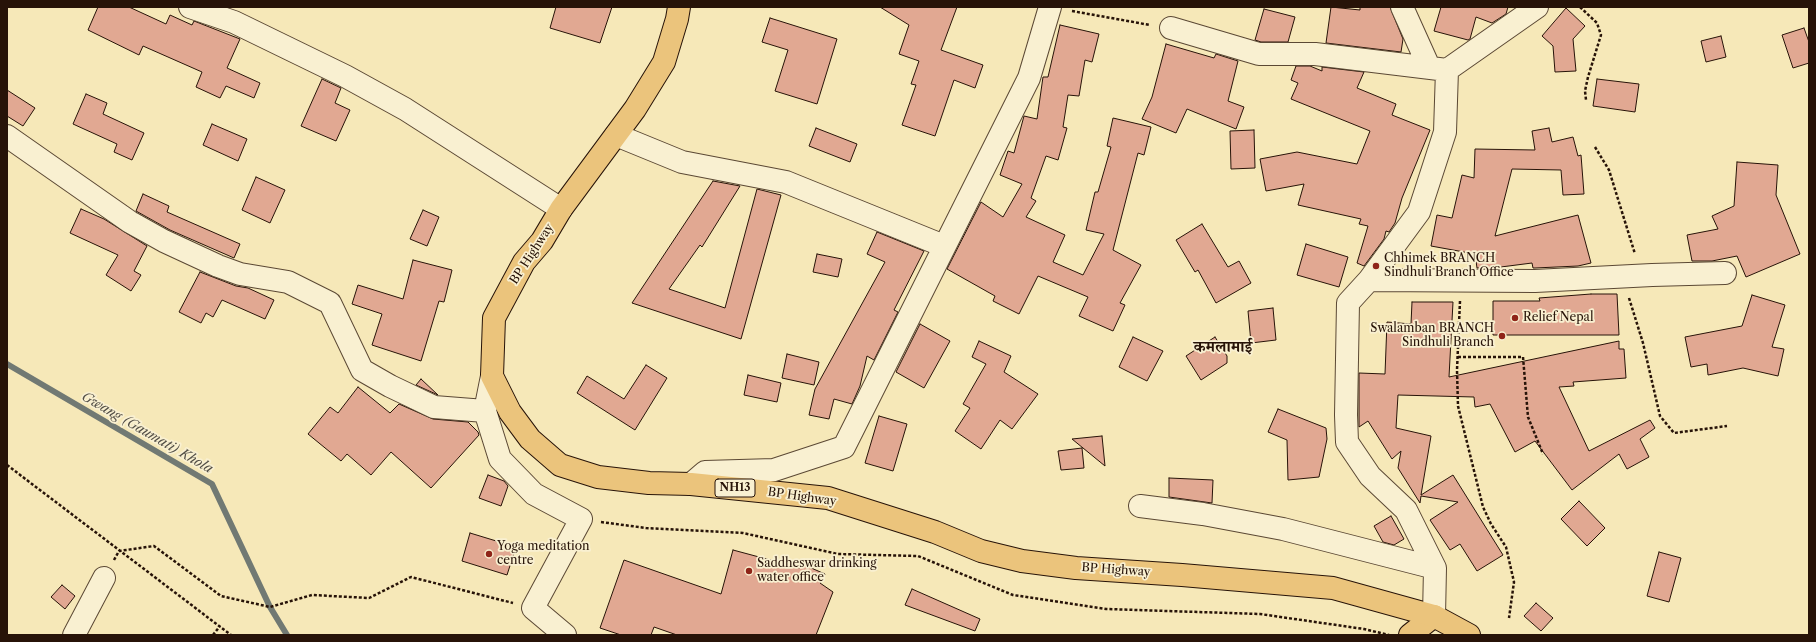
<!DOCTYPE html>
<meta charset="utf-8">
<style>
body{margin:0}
#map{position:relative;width:1816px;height:642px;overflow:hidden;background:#f6e8b8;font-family:"Libre Caslon Text",serif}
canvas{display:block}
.frame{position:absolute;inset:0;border:8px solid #271308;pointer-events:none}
</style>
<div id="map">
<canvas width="1816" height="642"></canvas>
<div class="frame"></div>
</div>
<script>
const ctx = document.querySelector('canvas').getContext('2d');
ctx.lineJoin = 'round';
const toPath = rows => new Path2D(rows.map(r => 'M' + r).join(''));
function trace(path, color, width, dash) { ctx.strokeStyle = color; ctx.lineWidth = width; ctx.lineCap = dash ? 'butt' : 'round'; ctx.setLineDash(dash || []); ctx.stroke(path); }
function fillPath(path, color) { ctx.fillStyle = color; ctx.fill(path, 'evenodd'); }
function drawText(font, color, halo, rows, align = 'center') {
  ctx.font = font + ' "Libre Caslon Text","Noto Serif Devanagari",serif'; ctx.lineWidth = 3.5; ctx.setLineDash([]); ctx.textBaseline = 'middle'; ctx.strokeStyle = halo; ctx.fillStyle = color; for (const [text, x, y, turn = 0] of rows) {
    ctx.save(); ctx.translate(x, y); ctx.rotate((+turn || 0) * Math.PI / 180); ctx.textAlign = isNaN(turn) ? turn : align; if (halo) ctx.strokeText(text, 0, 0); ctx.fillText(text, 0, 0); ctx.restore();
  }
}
const stream = toPath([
 [7,364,212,484,270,607,287,635]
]);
const building = toPath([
 [98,7,129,7,166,24,170,15,192,25,194,21,240,39,227,68,260,83,254,98,226,86,220,98,196,87,202,72,143,46,139,55,88,30,98,7],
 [556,7,612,7,600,43,550,28,556,7],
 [880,7,957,7,941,50,983,65,975,88,954,80,935,136,902,125,916,85,911,84,919,61,899,54,909,25,880,7],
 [1331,7,1360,10,1360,7,1390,7,1403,39,1401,52,1326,43,1331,7],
 [1441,7,1508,7,1506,14,1492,23,1476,17,1470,39,1468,40,1434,31,1441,7],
 [1566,8,1585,26,1573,39,1576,71,1555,72,1553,46,1542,36,1566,8],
 [1264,9,1295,17,1288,42,1261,42,1255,40,1264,9],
 [770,18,837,39,817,104,775,91,788,50,762,42,770,18],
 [1060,25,1099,34,1092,62,1085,60,1079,96,1068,95,1063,127,1067,128,1058,160,1046,156,1031,198,1036,201,1026,217,1065,235,1053,262,1083,275,1104,234,1086,230,1095,192,1098,192,1111,147,1107,146,1113,118,1151,127,1144,155,1138,153,1113,250,1141,265,1120,303,1125,305,1113,331,1079,316,1088,297,1038,276,1019,314,993,301,995,296,947,269,981,202,1003,217,1022,184,1000,175,1008,151,1014,153,1024,116,1037,119,1043,77,1048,77,1060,25],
 [1804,28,1809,42,1809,63,1793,68,1782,35,1804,28],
 [1721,36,1726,57,1706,62,1701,41,1721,36],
 [1166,44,1214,58,1216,54,1238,61,1228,101,1244,107,1236,129,1187,109,1176,133,1142,119,1152,97,1166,44],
 [1296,66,1310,66,1322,71,1322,67,1364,72,1357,88,1396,104,1392,115,1430,130,1402,198,1395,223,1389,232,1386,231,1384,239,1364,266,1357,263,1368,226,1359,224,1361,219,1298,205,1304,184,1266,191,1260,159,1297,152,1357,164,1370,131,1291,99,1298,83,1291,80,1296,66],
 [322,79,341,88,335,103,350,110,336,141,301,126,322,79],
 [1597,79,1639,84,1635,112,1593,106,1597,79],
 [7,90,35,108,23,126,7,116,7,90],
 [86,94,107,103,103,114,144,133,132,160,114,152,117,144,73,124,86,94],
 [212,124,247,139,238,161,203,145,212,124],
 [816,128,857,144,850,162,809,146,816,128],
 [1549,128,1552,142,1573,137,1578,156,1581,155,1584,194,1563,195,1561,170,1512,169,1495,236,1578,215,1591,263,1578,266,1535,268,1533,268,1532,263,1493,268,1477,268,1475,254,1431,246,1437,215,1452,218,1462,175,1474,178,1475,149,1535,150,1532,131,1549,128],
 [1254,130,1255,168,1231,169,1230,131,1254,130],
 [1737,162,1778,165,1776,195,1800,254,1746,277,1737,256,1712,261,1692,261,1687,235,1718,229,1712,216,1734,206,1737,162],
 [256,177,285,190,270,223,242,210,256,177],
 [713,181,740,186,702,247,700,245,669,289,725,308,757,189,781,195,741,339,632,303,713,181],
 [143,194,169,206,167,212,240,244,234,258,170,230,136,211,143,194],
 [81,209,104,219,147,246,134,271,141,275,131,291,106,275,118,255,70,233,81,209],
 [423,210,439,217,427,246,410,239,423,210],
 [1202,224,1228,267,1239,261,1251,283,1216,303,1198,270,1195,272,1176,240,1202,224],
 [877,232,924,251,894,310,898,312,874,360,867,356,860,386,852,404,834,399,829,419,809,415,815,389,885,262,867,254,877,232],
 [1306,244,1348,257,1339,287,1297,275,1306,244],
 [817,254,842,259,838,277,813,272,817,254],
 [413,260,452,270,444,302,439,301,421,361,372,345,382,314,352,304,358,285,403,299,413,260],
 [200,272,236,286,248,288,274,300,265,319,222,300,213,317,206,313,201,323,179,312,200,272],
 [1591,294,1617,294,1619,335,1493,335,1493,301,1540,301,1539,298,1591,294],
 [1752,295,1785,305,1772,347,1784,349,1778,376,1743,368,1708,375,1707,364,1691,367,1685,337,1742,326,1752,295],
 [1412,302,1453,302,1449,377,1619,341,1619,349,1624,349,1626,378,1573,382,1574,386,1559,387,1589,451,1650,420,1655,428,1640,439,1649,457,1627,469,1619,454,1572,490,1535,441,1515,452,1490,404,1475,407,1474,397,1398,395,1396,428,1431,436,1421,495,1453,475,1503,555,1477,571,1460,544,1450,550,1430,520,1458,502,1421,496,1420,503,1398,468,1401,451,1392,459,1368,421,1359,427,1359,373,1385,374,1387,322,1411,324,1412,302],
 [1273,308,1276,340,1251,343,1248,311,1273,308],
 [920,324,950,341,924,388,896,372,920,324],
 [1133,337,1163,351,1147,381,1119,367,1133,337],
 [1215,337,1227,356,1227,363,1201,380,1186,356,1215,337],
 [979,341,1011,356,1004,372,1038,394,1012,429,1000,420,981,449,955,431,970,408,963,404,986,364,972,357,979,341],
 [787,354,819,362,814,385,782,378,787,354],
 [646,365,667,378,635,430,577,393,587,376,624,399,646,365],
 [748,375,781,383,777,402,744,395,748,375],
 [421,379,438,395,416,385,421,379],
 [358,387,390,413,399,404,433,419,468,422,478,432,479,435,431,488,391,452,371,475,347,454,341,461,308,434,330,407,338,413,358,387],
 [1278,409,1326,428,1327,439,1319,477,1288,480,1287,440,1268,432,1278,409],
 [879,416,907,424,893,471,865,463,879,416],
 [1102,436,1105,466,1072,439,1102,436],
 [1082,448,1084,468,1061,470,1058,451,1082,448],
 [488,475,504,481,508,486,501,506,479,498,488,475],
 [1169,478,1213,480,1212,503,1169,497,1169,478],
 [1579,501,1605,528,1587,546,1561,519,1579,501],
 [1391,516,1404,539,1394,545,1383,542,1374,526,1391,516],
 [470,533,516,547,507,575,462,561,470,533],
 [733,550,800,568,802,564,825,574,820,583,833,592,816,635,677,635,654,627,651,635,621,635,600,628,624,560,721,594,733,550],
 [1659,552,1681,558,1669,602,1647,596,1659,552],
 [62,585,75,596,65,609,51,597,62,585],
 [912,589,980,619,975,631,905,605,912,589],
 [1536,603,1553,618,1541,631,1524,616,1536,603]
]);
const path = toPath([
 [1580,7,1597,23,1601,35,1588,77,1585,91,1586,100],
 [1072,11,1150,25],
 [1595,147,1609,170,1635,254],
 [1629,298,1643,343,1660,416,1674,433,1727,426],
 [1460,301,1457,370,1458,406,1483,507,1491,524,1506,547,1514,582,1509,618],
 [1458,357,1523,357,1528,417,1543,454],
 [7,465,231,635],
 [601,522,646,528,743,533,838,554,918,556,1013,595,1106,609,1260,614,1364,629,1389,635],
 [114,560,119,551,154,546,221,596,270,607,312,595,369,598,411,577,513,603],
 [213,635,220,626]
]);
const minor = toPath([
 [190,7,234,22,345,76,405,109,561,209],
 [1402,7,1429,67],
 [1171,28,1259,54,1315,54,1447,70],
 [616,135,682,162,786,182,944,246],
 [7,136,130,222,164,241,218,266,240,274,288,282,330,303,362,370,390,386,434,407,485,411],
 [1369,280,1535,281,1652,275,1725,273],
 [492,376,485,411,500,459,534,494,581,519,533,608,565,635],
 [691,484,705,472,774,470,844,447,1029,78,1050,7],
 [1140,506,1203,514,1283,529,1435,568],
 [1434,616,1435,568,1406,510,1370,476,1347,442,1346,415,1348,303,1369,280,1419,212,1445,132,1447,70,1537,7],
 [74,635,104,578]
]);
const major = toPath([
 [1410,635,1434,616]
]);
const highway = toPath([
 [679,7,677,19,664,62,635,109,561,209,542,241,524,262,494,318,492,376,510,412,530,439,560,465,598,477,649,483,691,484,828,498,935,532,981,551,1022,561,1076,568,1182,575,1333,588,1434,616,1469,635]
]);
const markers = [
 [1376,266,4,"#8f2418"],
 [1515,318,4,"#8f2418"],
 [1502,336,4,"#8f2418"],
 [489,554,4,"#8f2418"],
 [749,571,4,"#8f2418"]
];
const shields = [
 [735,488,40]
];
const shieldNames = [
 ["NH13",735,488]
];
const streetNames = [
 ["BP Highway",532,254,-57],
 ["BP Highway",802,497,8],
 ["BP Highway",1116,570,4]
];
const poiNames = [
 ["Chhimek BRANCH",1384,259],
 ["Sindhuli Branch Office",1384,273],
 ["Relief Nepal",1523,318],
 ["Swalamban BRANCH",1494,329,"right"],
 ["Sindhuli Branch",1494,343,"right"],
 ["Yoga meditation",497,547],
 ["centre",497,561],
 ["Saddheswar drinking",757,564],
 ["water office",757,578]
];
const waterNames = [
 ["Gwang (Gaumati) Khola",147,433,30]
];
const districtNames = [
 ["कमलामाई",1223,347]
];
trace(stream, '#717973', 6);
fillPath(building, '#e1a892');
trace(building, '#271308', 1);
trace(minor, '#5b4834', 24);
trace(major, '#271308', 24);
trace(highway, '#271308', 24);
trace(path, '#271308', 2.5, [3, 2]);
trace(minor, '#f9f0d1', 22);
trace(major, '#ebc47c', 22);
trace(highway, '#ebc47c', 22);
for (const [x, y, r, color] of markers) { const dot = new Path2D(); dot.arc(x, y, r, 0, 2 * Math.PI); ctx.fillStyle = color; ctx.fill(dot); trace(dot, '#f9f0d1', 1.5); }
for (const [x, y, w] of shields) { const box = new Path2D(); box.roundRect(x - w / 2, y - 9, w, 18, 3); ctx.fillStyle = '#f9f0d1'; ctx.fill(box); trace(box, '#271308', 1); }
drawText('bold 11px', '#271308', null, shieldNames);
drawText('12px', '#271308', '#f9f0d1', streetNames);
drawText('12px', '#271308', '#f9f0d1', poiNames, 'left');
drawText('italic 13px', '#524e46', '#f9f0d1', waterNames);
drawText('bold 16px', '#271308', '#f9f0d1', districtNames);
</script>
